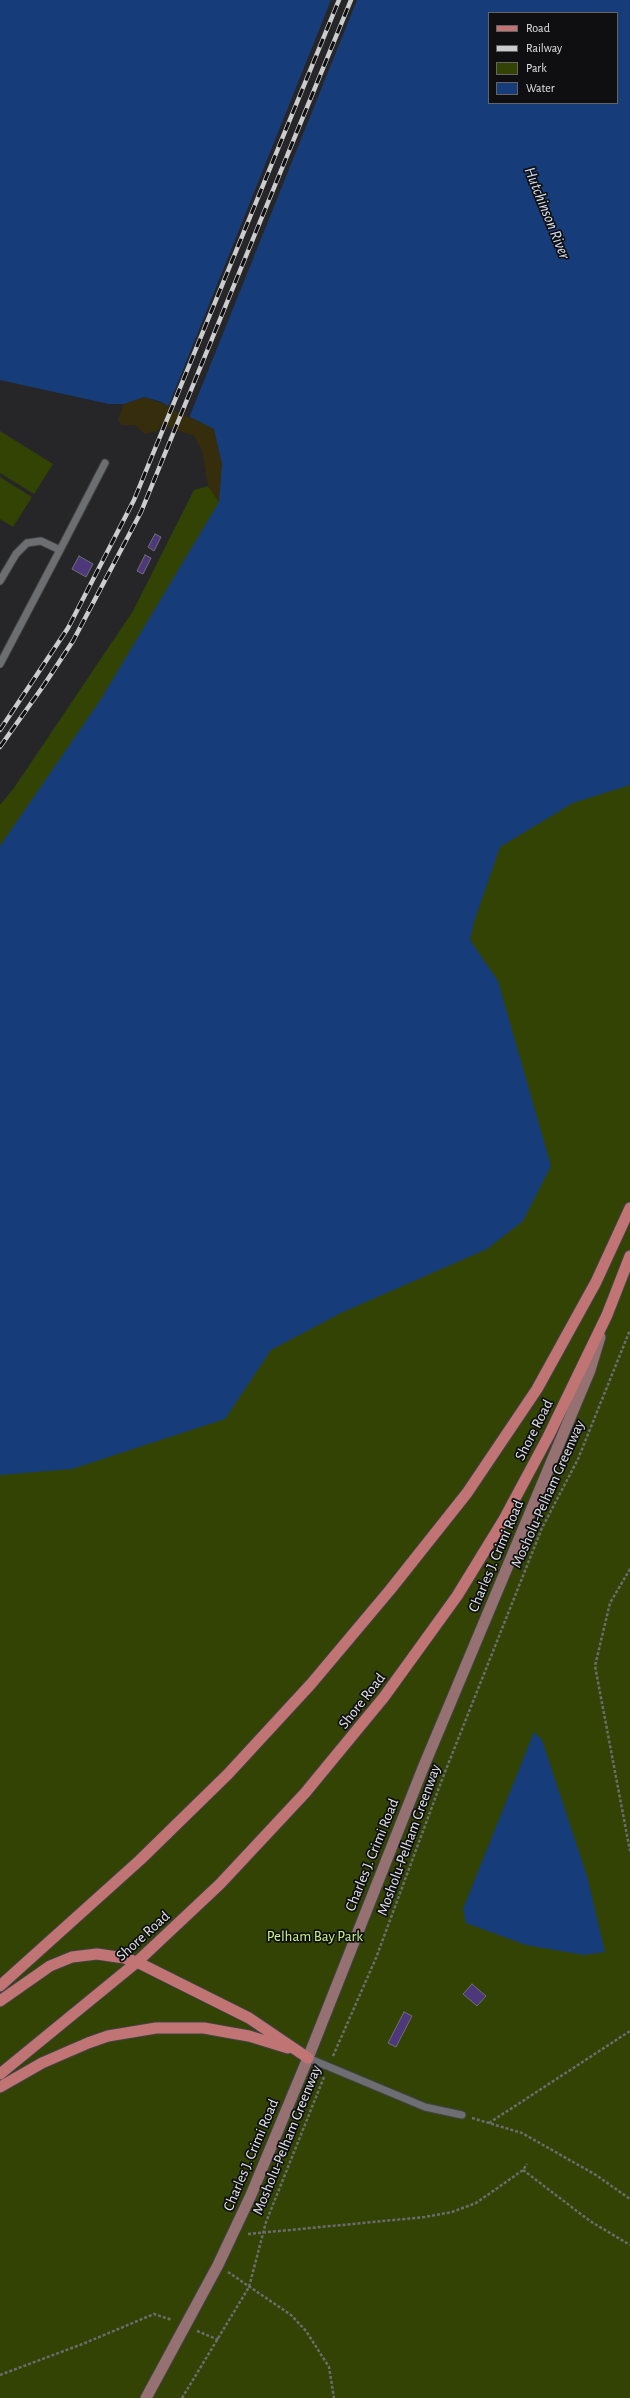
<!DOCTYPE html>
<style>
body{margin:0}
#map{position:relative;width:630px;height:2398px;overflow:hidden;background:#262629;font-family:"Alegreya Sans",sans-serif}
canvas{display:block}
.legend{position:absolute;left:488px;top:12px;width:130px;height:92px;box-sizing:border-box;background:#0f0f11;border:1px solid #646466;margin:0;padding:5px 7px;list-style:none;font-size:12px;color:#e3e4e6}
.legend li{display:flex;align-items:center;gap:8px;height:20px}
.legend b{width:20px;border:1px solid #646466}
</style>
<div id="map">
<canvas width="630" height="2398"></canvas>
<ul class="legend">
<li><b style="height:5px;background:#c07474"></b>Road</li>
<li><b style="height:5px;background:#cbccce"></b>Railway</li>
<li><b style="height:11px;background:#324304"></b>Park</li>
<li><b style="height:11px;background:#163d79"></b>Water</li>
</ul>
</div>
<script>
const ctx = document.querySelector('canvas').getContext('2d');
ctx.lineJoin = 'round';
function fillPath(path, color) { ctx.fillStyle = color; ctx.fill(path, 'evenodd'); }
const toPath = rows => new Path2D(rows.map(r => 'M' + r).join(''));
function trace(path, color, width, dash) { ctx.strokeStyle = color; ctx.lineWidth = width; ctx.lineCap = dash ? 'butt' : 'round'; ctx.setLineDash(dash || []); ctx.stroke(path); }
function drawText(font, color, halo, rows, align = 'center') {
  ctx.font = font + ' "Alegreya Sans",sans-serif'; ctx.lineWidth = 3.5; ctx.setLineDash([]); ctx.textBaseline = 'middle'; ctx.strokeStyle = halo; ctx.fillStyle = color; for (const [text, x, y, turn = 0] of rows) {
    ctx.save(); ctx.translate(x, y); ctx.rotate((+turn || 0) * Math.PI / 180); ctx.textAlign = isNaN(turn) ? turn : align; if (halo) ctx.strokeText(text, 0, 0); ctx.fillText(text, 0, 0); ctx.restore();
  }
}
const green = toPath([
 [0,431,53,464,34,494,0,473],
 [222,464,630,541,630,2398,0,2398,0,805,14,788,133,611,194,490,208,486,219,501],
 [0,477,32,497,13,527,0,519]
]);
const sand = toPath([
 [144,397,178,409,214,429,222,464,219,502,208,486,202,450,194,436,161,424,158,431,145,434,135,425,122,425,118,420,124,404]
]);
const water = toPath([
 [0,0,630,0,630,785,573,803,500,847,474,922,470,940,498,981,551,1166,523,1221,487,1249,341,1313,271,1350,225,1419,72,1469,0,1475,0,846,101,699,219,502,222,464,214,429,159,401,144,397,124,404,109,404,0,380],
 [489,13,617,13,617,103,489,103],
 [534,1732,542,1740,587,1876,605,1952,584,1955,526,1945,466,1923,463,1909]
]);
const pier = toPath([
 [331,0,357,0,189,418,168,407]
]);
const building = toPath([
 [155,534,161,537,154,551,148,547,155,534],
 [145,555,151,558,143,574,137,571,145,555],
 [79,556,93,564,86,577,72,569,79,556],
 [472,1984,486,1996,477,2006,463,1994,472,1984],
 [404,2012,412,2016,396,2047,388,2043,404,2012]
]);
const path = toPath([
 [630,1569,610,1603,595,1666,630,1851],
 [333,2056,376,1958,443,1777,542,1528,578,1459,630,1330],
 [472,2118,522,2133,596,2175,630,2199],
 [489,2123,630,2031],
 [523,2170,590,2221,630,2245],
 [248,2234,425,2217,452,2212,476,2203,523,2170,527,2164],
 [228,2272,291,2315,306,2331,329,2367,334,2398],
 [197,2331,219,2340],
 [0,2375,85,2343,154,2314,172,2320],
 [182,2398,249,2287,266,2222,324,2077]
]);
const service = toPath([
 [0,581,16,554,27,543,41,541,60,550,105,463],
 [0,664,60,550],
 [308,2058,425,2107,462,2115]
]);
const secondary = toPath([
 [146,2398,218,2265,251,2195,308,2058,423,1768,590,1370,600,1337]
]);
const primary = toPath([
 [0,1986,140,1860,228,1774,311,1684,390,1590,467,1493,537,1389,596,1282,630,1208],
 [0,2001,50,1966,72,1957,97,1954,124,1958,137,1962,249,2018,308,2058],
 [0,2074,137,1962,220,1884,305,1793,384,1697,457,1596,503,1521,548,1437,607,1315,630,1256],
 [0,2087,42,2063,88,2043,108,2036,156,2028,204,2028,226,2032,249,2036,288,2048]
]);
const rail = toPath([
 [0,730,68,628,134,500,339,0],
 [0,747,44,685,73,641,141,512,351,0]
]);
const streetNames = [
 ["Shore Road",534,1430,-63],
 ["Mosholu-Pelham Greenway",548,1494,-66],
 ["Charles J. Crimi Road",496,1556,-67],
 ["Shore Road",362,1701,-52],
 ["Mosholu-Pelham Greenway",409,1840,-70],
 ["Charles J. Crimi Road",372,1855,-68],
 ["Shore Road",143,1936,-42],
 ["Mosholu-Pelham Greenway",287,2140,-68],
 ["Charles J. Crimi Road",251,2155,-67]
];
const parkNames = [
 ["Pelham Bay Park",315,1936]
];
const waterNames = [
 ["Hutchinson River",547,213,68]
];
fillPath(green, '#324304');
fillPath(sand, '#362d0d');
fillPath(water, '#163d79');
fillPath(pier, '#262629');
fillPath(building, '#4d387c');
trace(building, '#706f73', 1);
trace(service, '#424245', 9);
trace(secondary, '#424245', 13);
trace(primary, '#424245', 13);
trace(path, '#6c6c6f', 2.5, [3, 2]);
trace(service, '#6d6e71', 7);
trace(secondary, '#967172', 11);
trace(primary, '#c07474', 11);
trace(rail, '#cbccce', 4.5);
trace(rail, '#0f0f11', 3, [9]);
drawText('15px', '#e3e4e6', '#0f0f11', streetNames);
drawText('15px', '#cdf487', '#0f0f11', parkNames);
drawText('italic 16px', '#d6e2f4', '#0f0f11', waterNames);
</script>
